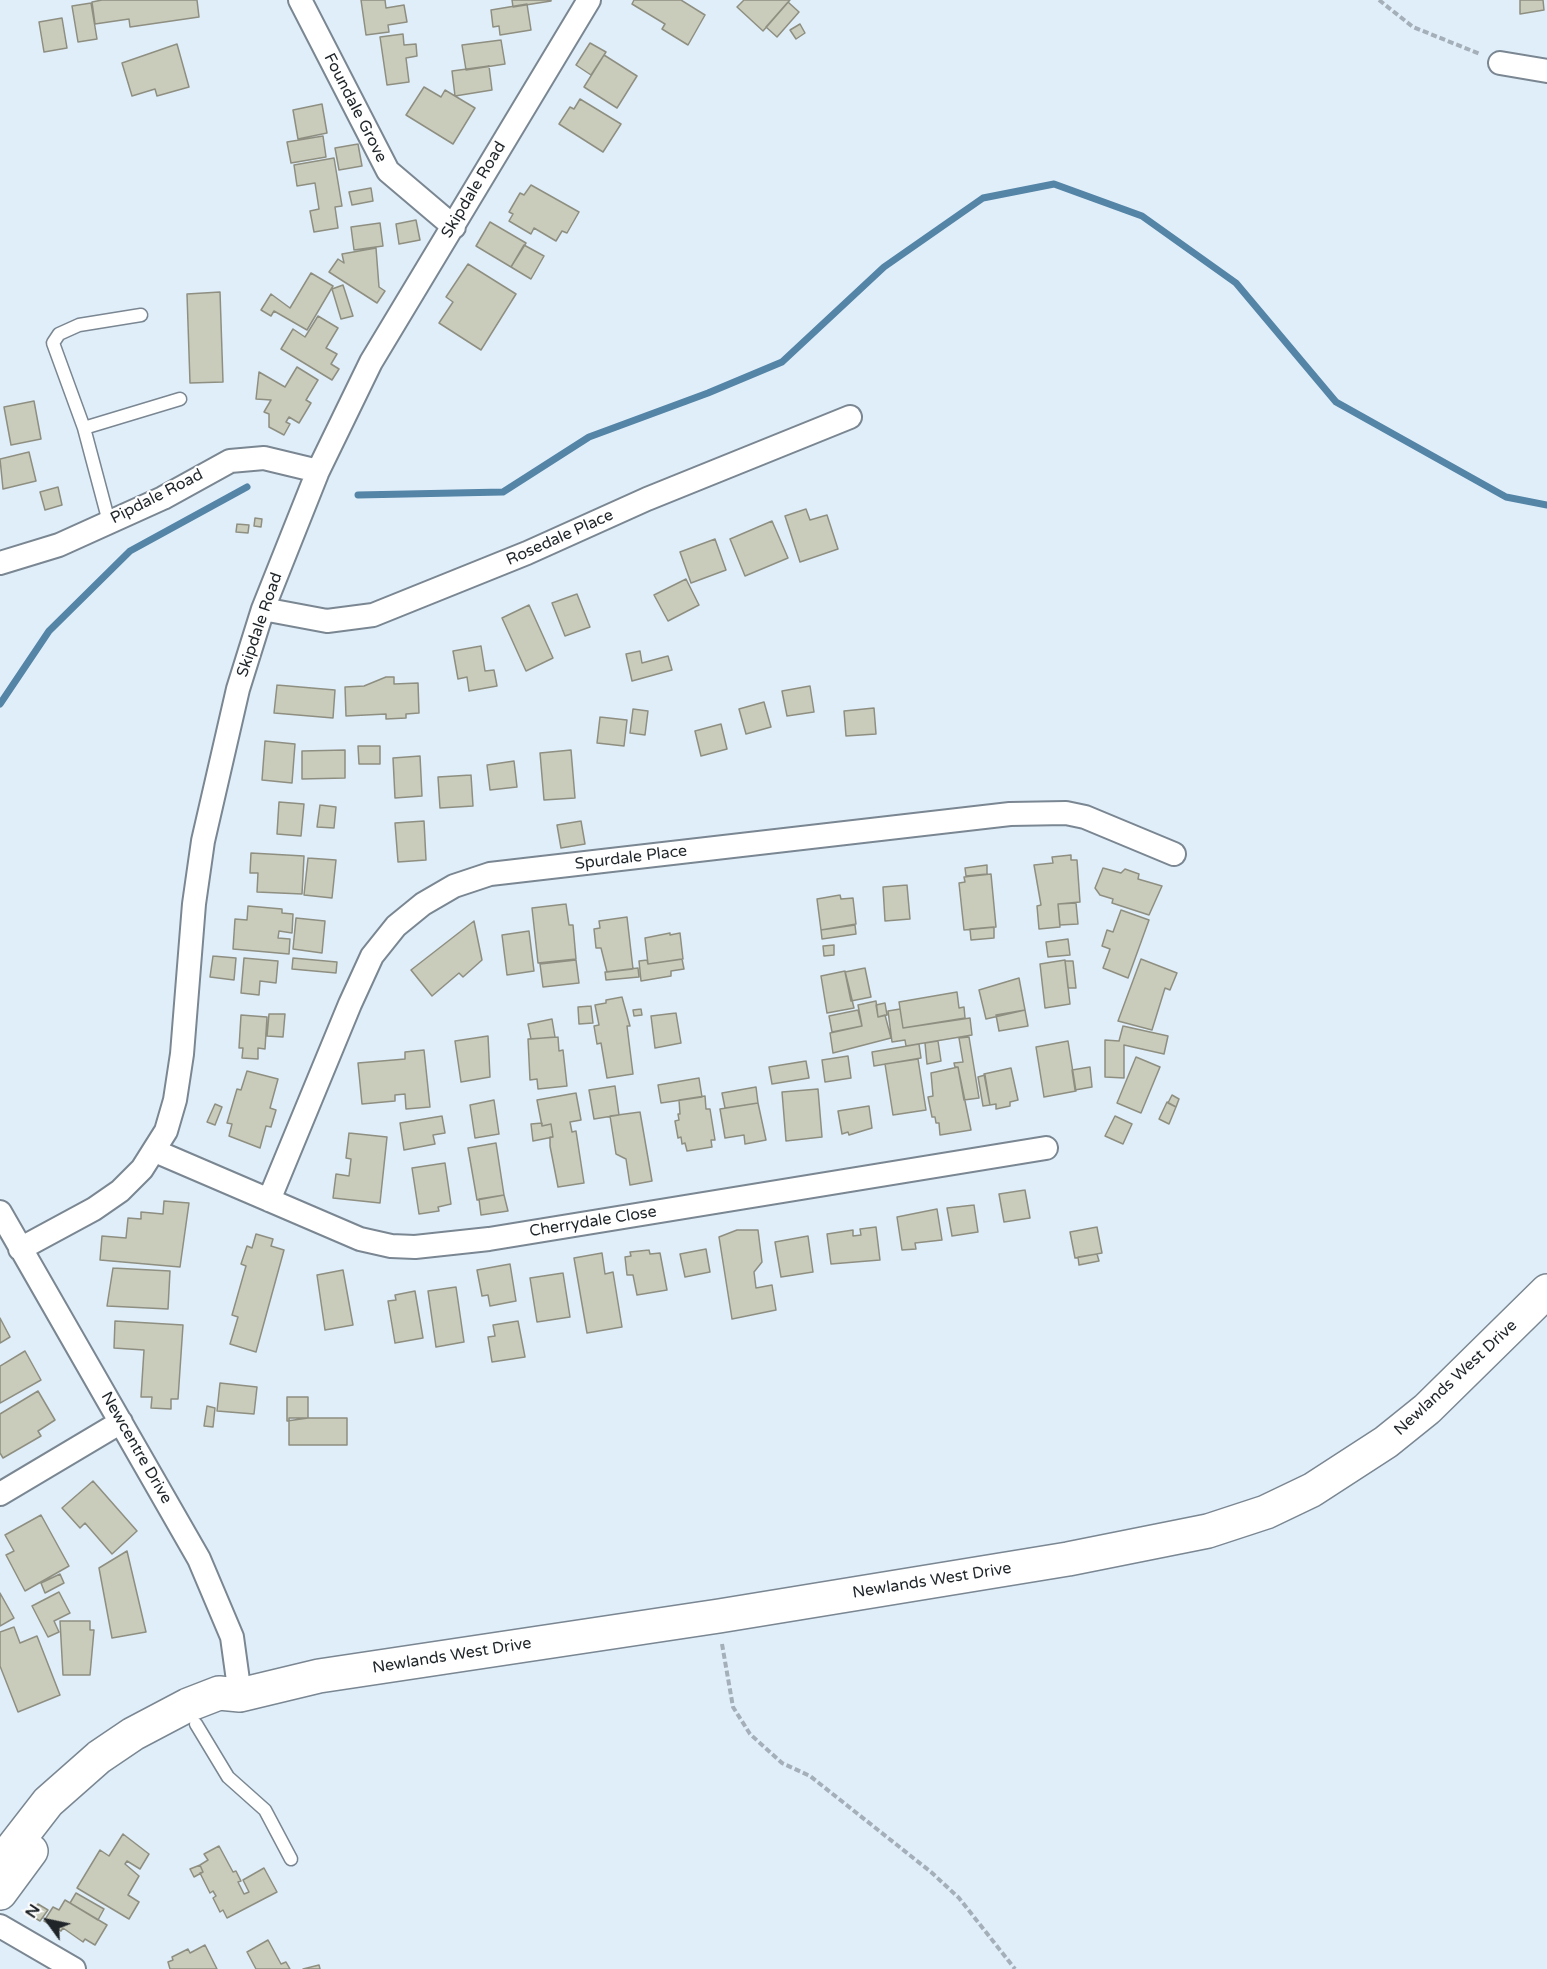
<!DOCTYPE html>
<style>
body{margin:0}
#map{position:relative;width:1547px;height:1969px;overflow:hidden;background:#e0eefa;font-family:"Varela Round",sans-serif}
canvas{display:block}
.north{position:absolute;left:18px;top:1891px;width:60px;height:60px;-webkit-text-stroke:4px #fff;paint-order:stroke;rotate:303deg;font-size:16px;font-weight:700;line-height:24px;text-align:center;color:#1f2529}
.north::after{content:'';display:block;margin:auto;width:21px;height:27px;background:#1f2529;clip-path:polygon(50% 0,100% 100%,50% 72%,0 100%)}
</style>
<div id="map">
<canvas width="1547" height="1969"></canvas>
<div class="north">N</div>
</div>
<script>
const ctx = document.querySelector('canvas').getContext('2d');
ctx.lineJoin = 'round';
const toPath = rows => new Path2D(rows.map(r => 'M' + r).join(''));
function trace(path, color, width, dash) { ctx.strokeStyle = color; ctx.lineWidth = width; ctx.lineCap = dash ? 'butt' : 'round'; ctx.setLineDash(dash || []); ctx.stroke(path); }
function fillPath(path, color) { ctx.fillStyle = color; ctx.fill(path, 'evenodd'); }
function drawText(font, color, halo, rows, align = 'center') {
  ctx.font = font + ' "Varela Round",sans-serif'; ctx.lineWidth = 4.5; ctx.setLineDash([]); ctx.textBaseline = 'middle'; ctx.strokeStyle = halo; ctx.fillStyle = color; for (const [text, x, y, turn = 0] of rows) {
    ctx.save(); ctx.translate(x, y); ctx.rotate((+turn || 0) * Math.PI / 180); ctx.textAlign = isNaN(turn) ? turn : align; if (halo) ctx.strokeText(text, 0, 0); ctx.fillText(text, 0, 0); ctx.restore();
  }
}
const stream = toPath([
 [358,495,503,492,589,437,708,393,782,362,884,267,983,198,1054,184,1142,216,1236,283,1336,402,1506,497,1547,505],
 [0,704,49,631,130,551,247,487]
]);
const building = toPath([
 [102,0,197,0,199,17,130,27,129,19,95,24,92,2,102,0],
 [361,0,385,0,386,8,404,5,407,22,388,25,389,32,366,35,361,0],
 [512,0,551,0,551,1,513,7,512,0],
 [634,0,681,0,705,15,688,45,662,29,665,24,632,4,634,0],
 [744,0,790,0,763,31,737,7,744,0],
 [1520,0,1543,0,1544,10,1520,14,1520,0],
 [788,2,799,12,777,37,766,27,788,2],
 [91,3,97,39,78,42,72,6,91,3],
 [527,4,531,30,500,35,499,26,493,27,491,10,527,4],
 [62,18,67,48,44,52,39,22,62,18],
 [800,24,805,33,796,39,790,30,800,24],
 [403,34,404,45,416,44,417,56,406,58,409,82,387,85,380,37,403,34],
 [501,40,505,64,466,70,462,45,501,40],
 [590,43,606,52,591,75,576,65,590,43],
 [177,44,189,87,157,96,155,89,132,96,122,63,177,44],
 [604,55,637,76,617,108,584,87,604,55],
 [489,66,492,90,455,96,452,71,489,66],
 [424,87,441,97,445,90,475,108,453,144,406,115,424,87],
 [580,99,621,124,603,152,559,124,570,107,574,109,580,99],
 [322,104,327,133,298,139,293,110,322,104],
 [323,136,326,157,291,163,287,142,323,136],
 [358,144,362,166,339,170,335,148,358,144],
 [334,158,342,206,335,207,338,228,314,232,310,211,319,209,315,183,297,186,294,165,334,158],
 [531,185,579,212,567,233,562,231,556,241,534,228,531,234,509,221,513,214,509,212,520,193,524,195,531,185],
 [371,188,373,201,352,205,349,192,371,188],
 [416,220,420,240,399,244,396,224,416,220],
 [490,222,526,243,511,267,476,246,490,222],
 [380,223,383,246,354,250,351,227,380,223],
 [524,245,544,256,531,279,511,267,524,245],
 [376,248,379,287,385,291,377,303,329,272,338,259,344,263,342,254,376,248],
 [468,264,516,294,481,350,439,323,453,302,446,297,468,264],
 [311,273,333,286,307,330,274,311,271,316,261,310,271,294,290,308,311,273],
 [343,285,353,316,341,319,332,289,343,285],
 [220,292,223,382,190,383,187,294,220,292],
 [318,316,338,328,326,348,337,354,331,364,339,369,332,380,281,349,293,329,305,337,318,316],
 [297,367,318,380,306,400,311,403,299,423,289,417,286,422,290,424,284,435,269,427,269,414,264,412,271,400,256,399,259,372,285,387,297,367],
 [34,401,41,439,11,445,4,407,34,401],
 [29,452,36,481,3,489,0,459,29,452],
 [58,487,62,505,45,510,40,492,58,487],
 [806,509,810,520,827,515,838,549,800,562,785,516,806,509],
 [255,518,262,519,261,527,254,526,255,518],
 [772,521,788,558,745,576,730,539,772,521],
 [237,524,249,525,248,533,236,532,237,524],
 [715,539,726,570,691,583,680,552,715,539],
 [686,579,699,605,668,621,654,595,686,579],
 [577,594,590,627,565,636,552,603,577,594],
 [529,605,553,658,526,671,502,618,529,605],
 [481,646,485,671,494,670,497,686,469,691,467,677,458,679,453,651,481,646],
 [640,651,642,663,668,656,672,670,632,681,626,654,640,651],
 [386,677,394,677,394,684,418,683,419,713,406,714,406,718,386,719,386,714,346,716,345,687,364,686,386,677],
 [277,685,335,690,333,718,274,713,277,685],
 [810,686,814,712,787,716,782,691,810,686],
 [764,702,771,727,746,734,739,709,764,702],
 [874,708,876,734,846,736,844,711,874,708],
 [633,709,648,711,645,735,630,733,633,709],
 [600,717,627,720,624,746,597,743,600,717],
 [721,724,727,749,701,756,695,731,721,724],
 [265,741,295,744,292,783,262,780,265,741],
 [358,746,380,746,380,764,359,764,358,746],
 [345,750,345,778,302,779,302,751,345,750],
 [571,750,575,798,544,800,540,753,571,750],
 [420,756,422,796,395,798,393,758,420,756],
 [514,761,517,787,490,790,487,765,514,761],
 [471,775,473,806,440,808,438,777,471,775],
 [279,802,304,804,301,836,277,834,279,802],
 [320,805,336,807,334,828,317,827,320,805],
 [424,821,426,860,398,862,395,823,424,821],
 [581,821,585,844,561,848,557,825,581,821],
 [251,853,304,856,302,894,257,892,258,873,250,873,251,853],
 [1071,855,1071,860,1077,860,1080,902,1058,904,1060,927,1039,929,1037,906,1041,905,1034,865,1053,863,1052,857,1071,855],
 [308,858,336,860,332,898,304,895,308,858],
 [987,865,987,874,966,876,965,868,987,865],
 [1103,868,1121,873,1125,869,1139,874,1138,879,1162,886,1149,915,1112,903,1113,899,1100,895,1095,888,1103,868],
 [991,874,996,927,964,930,959,883,965,882,964,877,991,874],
 [907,885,910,919,885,921,883,887,907,885],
 [840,895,841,899,853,898,856,924,821,930,817,899,840,895],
 [1076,903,1078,924,1060,925,1058,904,1076,903],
 [566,904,569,925,573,925,576,959,538,963,532,908,566,904],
 [248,906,282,909,282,913,293,914,292,933,279,931,278,938,290,939,289,954,233,949,235,919,247,920,248,906],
 [1121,910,1149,920,1128,978,1103,968,1110,949,1102,946,1107,930,1113,932,1121,910],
 [627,917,633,969,607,972,601,948,596,948,594,929,600,928,599,921,627,917],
 [296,918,325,921,322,953,293,949,296,918],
 [474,921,482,960,463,977,459,973,432,996,411,970,474,921],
 [855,925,856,934,822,939,821,930,855,925],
 [994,927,994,938,971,940,970,929,994,927],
 [529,931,534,971,507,975,502,935,529,931],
 [670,933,670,935,680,933,683,959,648,964,645,938,670,933],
 [1068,939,1070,955,1048,957,1046,942,1068,939],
 [834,945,834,955,824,956,823,946,834,945],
 [213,956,236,958,234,980,210,977,213,956],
 [244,958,278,961,276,983,260,981,259,995,241,993,244,958],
 [293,958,337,962,336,973,292,969,293,958],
 [682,959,684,969,671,971,671,976,641,981,639,961,647,960,648,964,682,959],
 [1141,959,1177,973,1170,990,1165,988,1152,1030,1118,1021,1141,959],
 [576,960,579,983,543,987,540,964,576,960],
 [1065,960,1070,1004,1045,1008,1040,964,1065,960],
 [1065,961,1073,961,1076,988,1068,988,1065,961],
 [638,968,639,977,606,980,605,972,638,968],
 [865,968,871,997,851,1001,845,972,865,968],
 [845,971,854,1008,827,1013,821,976,845,971],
 [1019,978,1025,1010,986,1019,979,990,1019,978],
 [957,992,959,1008,964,1007,965,1018,903,1028,899,1002,957,992],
 [622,997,630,1026,627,1026,633,1074,607,1078,601,1043,597,1044,594,1026,599,1025,595,1005,606,1003,606,1000,622,997],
 [876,1001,878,1017,885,1015,891,1038,833,1053,830,1033,862,1026,858,1005,876,1001],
 [885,1003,887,1015,878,1017,876,1005,885,1003],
 [591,1006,593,1023,579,1024,578,1007,591,1006],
 [641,1009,642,1015,634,1016,633,1010,641,1009],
 [900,1009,903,1028,970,1018,972,1035,906,1046,905,1040,892,1042,888,1011,900,1009],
 [858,1010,862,1026,832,1032,829,1016,858,1010],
 [1025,1010,1028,1026,999,1031,996,1015,1025,1010],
 [676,1013,681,1043,655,1048,651,1016,676,1013],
 [269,1014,285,1014,283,1037,267,1036,269,1014],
 [241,1015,267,1017,265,1049,258,1048,258,1059,242,1058,243,1048,239,1048,241,1015],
 [552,1019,555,1037,531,1039,528,1024,552,1019],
 [1123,1026,1168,1036,1164,1054,1124,1045,1124,1078,1105,1077,1105,1040,1119,1041,1123,1026],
 [488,1036,490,1077,461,1082,455,1041,488,1036],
 [558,1037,559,1051,563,1050,567,1086,538,1089,537,1079,530,1080,528,1039,558,1037],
 [969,1037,979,1098,964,1100,958,1067,955,1067,954,1063,963,1062,959,1038,969,1037],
 [938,1041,941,1061,927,1064,925,1043,938,1041],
 [1068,1041,1076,1091,1044,1097,1036,1047,1068,1041],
 [919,1044,921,1058,874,1066,872,1052,919,1044],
 [424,1050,430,1107,406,1109,405,1094,395,1095,395,1101,362,1104,358,1063,405,1059,405,1052,424,1050],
 [848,1056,851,1078,825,1082,822,1060,848,1056],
 [1136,1057,1160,1067,1141,1113,1117,1103,1136,1057],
 [918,1059,926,1110,893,1115,885,1064,918,1059],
 [806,1061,809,1078,772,1084,769,1067,806,1061],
 [958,1067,971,1130,940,1135,939,1123,936,1123,935,1117,932,1117,928,1097,933,1096,931,1073,958,1067],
 [1090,1067,1092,1087,1075,1090,1072,1070,1090,1067],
 [1011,1068,1018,1100,1010,1102,1010,1106,996,1109,996,1104,990,1105,984,1074,1011,1068],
 [247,1071,278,1079,270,1108,276,1110,271,1127,266,1126,260,1148,229,1136,232,1124,227,1123,237,1089,241,1090,247,1071],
 [985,1075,990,1105,983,1106,978,1077,985,1075],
 [699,1078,702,1097,661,1103,658,1085,699,1078],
 [615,1086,619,1115,594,1119,589,1090,615,1086],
 [756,1087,758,1103,725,1108,722,1093,756,1087],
 [818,1089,822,1137,786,1141,782,1092,818,1089],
 [576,1093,581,1120,570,1122,572,1132,576,1131,584,1183,558,1187,550,1146,550,1137,553,1137,551,1124,542,1126,537,1100,576,1093],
 [1172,1095,1179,1099,1176,1107,1168,1103,1172,1095],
 [705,1096,706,1109,710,1109,715,1140,711,1140,712,1147,687,1151,685,1143,682,1144,681,1137,678,1138,675,1121,679,1120,678,1114,680,1114,679,1100,705,1096],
 [494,1100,499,1134,475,1138,470,1105,494,1100],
 [1167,1102,1176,1107,1169,1124,1159,1119,1167,1102],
 [758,1103,766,1140,745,1144,744,1135,725,1138,720,1109,758,1103],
 [215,1104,222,1107,215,1125,207,1122,215,1104],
 [869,1106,872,1128,849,1135,848,1132,842,1134,838,1111,869,1106],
 [640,1112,652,1181,630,1185,626,1159,616,1154,610,1116,640,1112],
 [442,1116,445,1133,433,1135,435,1144,404,1150,400,1123,442,1116],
 [1115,1116,1132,1124,1123,1144,1105,1136,1115,1116],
 [542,1123,542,1126,551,1124,553,1137,533,1141,531,1124,542,1123],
 [349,1133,387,1137,380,1203,333,1198,336,1174,349,1176,351,1159,346,1158,349,1133],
 [496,1143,504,1195,477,1200,468,1148,496,1143],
 [445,1163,451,1204,438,1207,439,1211,419,1214,412,1168,445,1163],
 [1025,1190,1030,1218,1004,1222,999,1194,1025,1190],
 [504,1195,508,1211,481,1215,479,1199,504,1195],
 [164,1201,189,1203,180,1267,100,1260,102,1236,126,1238,128,1218,141,1219,141,1212,163,1214,164,1201],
 [974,1205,978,1232,952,1236,947,1208,974,1205],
 [937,1209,942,1240,915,1243,916,1249,902,1250,897,1217,937,1209],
 [876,1227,880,1260,831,1264,827,1234,853,1230,853,1236,861,1235,860,1229,876,1227],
 [1097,1227,1102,1253,1075,1258,1070,1232,1097,1227],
 [737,1230,758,1230,762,1262,754,1272,756,1288,772,1285,776,1310,732,1319,719,1237,737,1230],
 [256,1234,273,1239,271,1246,284,1250,256,1352,230,1344,238,1317,232,1315,246,1266,241,1264,247,1246,252,1248,256,1234],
 [808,1236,813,1272,781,1277,775,1242,808,1236],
 [706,1249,710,1272,685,1277,680,1254,706,1249],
 [649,1250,650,1254,660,1253,667,1290,637,1295,633,1275,627,1275,625,1257,631,1256,630,1252,649,1250],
 [602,1253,605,1274,613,1272,622,1327,587,1333,574,1258,602,1253],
 [1097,1254,1099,1261,1079,1265,1078,1257,1097,1254],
 [510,1264,516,1301,490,1306,488,1295,482,1296,477,1270,510,1264],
 [113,1268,170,1271,168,1309,107,1306,113,1268],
 [343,1270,353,1325,325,1330,317,1275,343,1270],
 [563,1273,570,1317,537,1322,530,1278,563,1273],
 [456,1287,464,1342,436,1347,428,1291,456,1287],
 [415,1291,423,1338,395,1343,388,1301,396,1300,395,1295,415,1291],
 [0,1318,10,1337,0,1343,0,1318],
 [115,1321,183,1325,178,1399,171,1399,171,1409,151,1408,152,1397,141,1397,144,1350,114,1348,115,1321],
 [518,1321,525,1357,492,1362,488,1337,495,1336,493,1325,518,1321],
 [25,1351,41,1380,0,1403,0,1366,25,1351],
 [220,1383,257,1387,254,1414,217,1411,220,1383],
 [38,1391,55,1420,38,1431,41,1436,3,1458,0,1453,0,1414,38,1391],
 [287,1397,308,1397,308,1418,287,1421,287,1397],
 [207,1406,215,1408,213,1427,204,1426,207,1406],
 [289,1418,347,1418,347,1445,289,1445,289,1418],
 [93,1481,137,1531,112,1554,85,1523,80,1528,62,1508,93,1481],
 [41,1515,69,1566,25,1591,6,1555,14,1551,5,1535,41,1515],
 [127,1551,146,1632,112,1638,99,1568,127,1551],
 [60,1574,64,1583,45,1593,41,1583,60,1574],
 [59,1592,70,1613,54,1621,59,1632,48,1637,32,1606,59,1592],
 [0,1593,14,1618,0,1626,0,1593],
 [60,1621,90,1621,90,1630,94,1630,90,1675,63,1675,60,1621],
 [14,1627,20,1643,37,1636,60,1695,18,1712,0,1666,0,1632,14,1627],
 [123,1834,149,1854,140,1869,127,1861,125,1864,139,1876,128,1895,139,1902,129,1919,77,1888,100,1850,109,1856,123,1834],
 [219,1846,233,1872,236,1871,241,1881,238,1882,244,1894,249,1892,243,1880,264,1868,277,1892,227,1918,223,1910,220,1912,213,1898,216,1896,213,1891,210,1893,200,1873,203,1872,200,1865,208,1860,204,1854,219,1846],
 [200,1865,203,1872,194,1877,190,1869,200,1865],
 [76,1893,104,1909,98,1920,70,1903,76,1893],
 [65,1900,107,1925,95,1945,85,1939,83,1942,63,1928,61,1931,44,1921,53,1907,59,1910,65,1900],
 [38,1904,48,1910,40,1921,30,1915,38,1904],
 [268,1940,281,1964,286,1962,290,1969,256,1969,247,1952,268,1940],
 [205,1945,217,1969,170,1969,168,1962,173,1960,172,1957,188,1949,190,1953,205,1945],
 [319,1965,320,1969,303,1969,319,1965]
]);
const path = toPath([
 [1379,0,1413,27,1480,54],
 [722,1644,733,1707,750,1734,782,1763,810,1776,931,1872,959,1898,1015,1969]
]);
const lane = toPath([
 [84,428,180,399],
 [109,522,84,428,53,343,59,334,79,325,141,315],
 [196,1724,228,1777,265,1810,291,1859]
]);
const street = toPath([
 [300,0,388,171,454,227],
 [1500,63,1547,71],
 [0,563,59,545,163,498,230,461,264,458,318,471],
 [263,609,327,621,373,615,527,553,647,499,850,417],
 [155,1151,360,1239,391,1246,415,1247,489,1239,1046,1148],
 [269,1200,350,1004,372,956,396,926,423,904,454,886,490,874,1010,814,1066,813,1085,817,1174,854],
 [0,1212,199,1559,232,1637,240,1695],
 [20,1249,94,1209,120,1191,142,1169,166,1131,175,1100,182,1054,194,904,203,841,238,689,263,609,318,471,371,362,589,0],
 [0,1494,121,1422],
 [0,1926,74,1969]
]);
const secondary = toPath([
 [0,1864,48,1802,99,1757,133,1734,188,1705,219,1693,240,1695,319,1676,719,1616,1068,1559,1208,1531,1266,1512,1312,1490,1386,1442,1427,1409,1547,1291],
 [0,1893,31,1851]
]);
const streetNames = [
 ["Foundale Grove",355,108,63],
 ["Skipdale Road",474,190,-59],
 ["Pipdale Road",157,497,-27],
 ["Rosedale Place",560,538,-24],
 ["Skipdale Road",260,625,-71],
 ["Spurdale Place",631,858,-7],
 ["Cherrydale Close",593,1222,-9],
 ["Newlands West Drive",1456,1378,-43],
 ["Newcentre Drive",136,1448,60],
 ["Newlands West Drive",932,1581,-9],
 ["Newlands West Drive",452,1656,-9]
];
trace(stream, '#5484a6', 7);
fillPath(building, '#c9cbbb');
trace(building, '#8e8f81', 1.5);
trace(lane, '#7a8792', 15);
trace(street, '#7a8792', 26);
trace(secondary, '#7a8792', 36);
trace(path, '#a4afb9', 4, [6, 3]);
trace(lane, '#fff', 12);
trace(street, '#fff', 22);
trace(secondary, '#fff', 33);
drawText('16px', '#1f2529', '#fff', streetNames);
</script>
